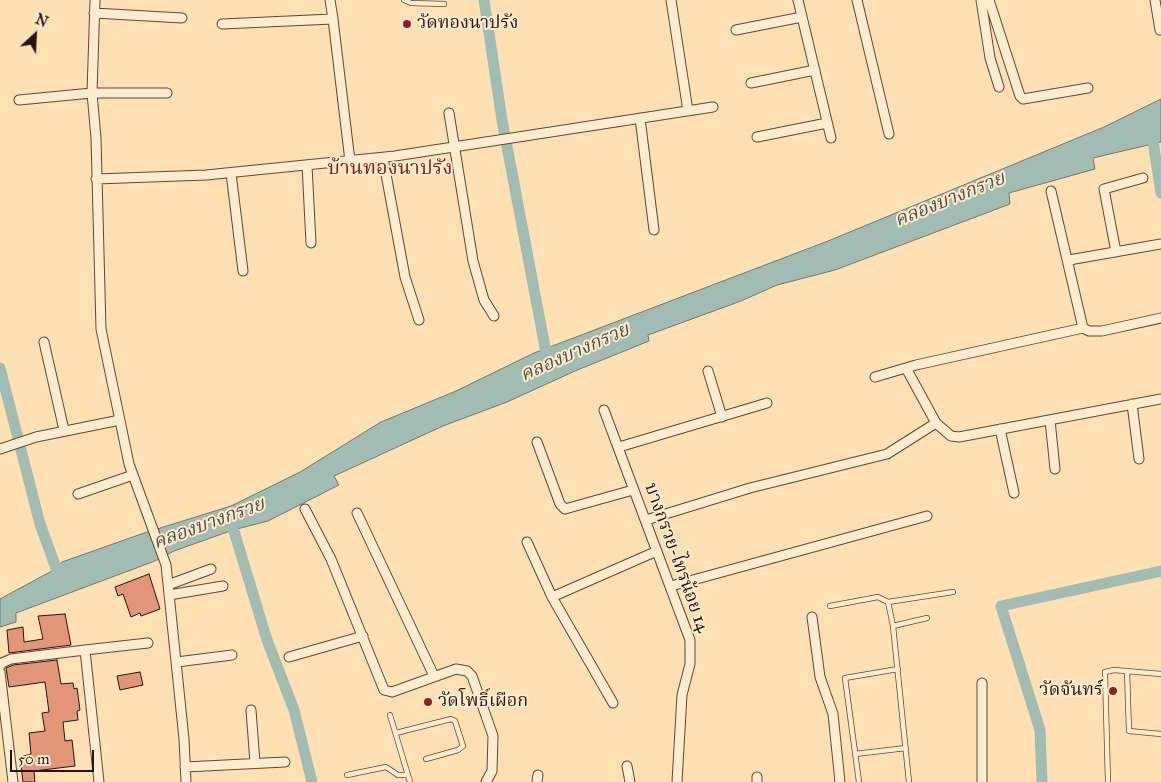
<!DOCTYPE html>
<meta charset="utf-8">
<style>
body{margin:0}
#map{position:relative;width:1161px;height:782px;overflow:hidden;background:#ffe0b2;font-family:"IM FELL Great Primer",serif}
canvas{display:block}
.north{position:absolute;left:10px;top:10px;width:50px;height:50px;-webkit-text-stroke:4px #ffebcd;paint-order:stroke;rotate:25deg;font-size:14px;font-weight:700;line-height:20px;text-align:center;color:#25150f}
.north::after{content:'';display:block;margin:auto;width:18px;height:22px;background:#25150f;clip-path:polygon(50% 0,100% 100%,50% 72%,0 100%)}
.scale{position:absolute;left:10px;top:750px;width:84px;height:22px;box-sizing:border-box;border:2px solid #25150f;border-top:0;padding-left:6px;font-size:15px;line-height:18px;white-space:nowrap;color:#25150f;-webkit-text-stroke:4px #ffebcd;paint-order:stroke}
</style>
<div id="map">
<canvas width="1161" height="782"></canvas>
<div class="north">N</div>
<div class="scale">50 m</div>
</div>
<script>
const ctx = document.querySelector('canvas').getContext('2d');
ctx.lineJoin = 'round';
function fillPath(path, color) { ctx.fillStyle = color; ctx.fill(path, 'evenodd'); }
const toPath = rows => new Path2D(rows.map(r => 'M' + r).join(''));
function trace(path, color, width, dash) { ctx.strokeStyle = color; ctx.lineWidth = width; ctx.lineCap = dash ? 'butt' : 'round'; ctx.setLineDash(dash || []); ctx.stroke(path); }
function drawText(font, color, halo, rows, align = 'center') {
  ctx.font = font + ' "IM FELL Great Primer","Noto Serif Thai",serif'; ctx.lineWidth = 4; ctx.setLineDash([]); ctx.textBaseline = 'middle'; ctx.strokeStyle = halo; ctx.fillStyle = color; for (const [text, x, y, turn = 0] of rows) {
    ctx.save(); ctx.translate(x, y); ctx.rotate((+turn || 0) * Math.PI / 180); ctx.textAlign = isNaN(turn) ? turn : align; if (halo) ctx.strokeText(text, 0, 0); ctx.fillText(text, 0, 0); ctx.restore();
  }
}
const water = toPath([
 [1161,99,1161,142,1093,158,1095,169,1009,193,1010,204,835,270,777,285,741,301,648,335,649,341,575,371,507,402,443,426,334,476,339,485,268,521,233,530,174,551,155,561,16,613,16,622,0,627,0,599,50,572,62,562,144,533,231,506,300,472,381,422,456,391,534,353,828,241,1104,127,1161,99]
]);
const canal = toPath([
 [484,0,502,120,548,363],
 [1151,128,1161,193],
 [0,368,40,524,60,579],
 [230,518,267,640,294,710,312,782],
 [1042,782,1040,730,1001,606,1161,571]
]);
const building = toPath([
 [149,574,160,609,141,616,140,613,131,617,123,594,118,596,115,587,149,574],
 [65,614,71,645,9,653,7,630,23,627,24,642,43,639,38,616,65,614],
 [57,660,61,684,73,683,74,689,77,688,80,710,77,711,78,720,63,722,65,741,72,740,75,766,34,771,35,782,23,782,20,757,31,754,29,733,45,731,42,713,49,712,45,682,9,687,6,668,13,665,57,660],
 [140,672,143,685,120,690,117,676,140,672]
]);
const service = toPath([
 [404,0,411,3,444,4],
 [888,602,953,592],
 [830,606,878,597,888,602,893,626,909,782],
 [893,626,927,618],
 [1127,671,1129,731,1161,734],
 [390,715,410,782],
 [396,733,451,719,455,721,463,746,458,750,426,759],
 [855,754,906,748],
 [347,775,386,767,398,775,408,775],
 [859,782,845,678,898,669],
 [1108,782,1105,672,1114,670,1161,674]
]);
const minor = toPath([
 [95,0,92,93,96,138,101,329,129,464,166,565,184,739,186,782],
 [671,0,688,111],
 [798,0,831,138],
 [857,0,889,134],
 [981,0,990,58,999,87],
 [989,0,1020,96,1023,99,1088,88],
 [1155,0,1160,30],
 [94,13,182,18],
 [333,19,350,161],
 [222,24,333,19,330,0],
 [736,30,802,17],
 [751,83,815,70],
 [19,100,92,93,167,93],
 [449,113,473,261,484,300,494,316],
 [640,118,654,230],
 [757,137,827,123],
 [383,158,405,277,419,320],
 [307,165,311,243],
 [231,173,243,271],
 [96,179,206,175,395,156,713,107],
 [1051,191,1083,328],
 [1116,252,1104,189,1143,178],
 [1069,260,1161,244],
 [44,342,64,430],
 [906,368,936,423,951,436,959,437,1161,399],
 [708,371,722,417],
 [875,377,916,365,1083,328,1089,331,1102,331,1161,318],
 [1132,404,1139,459],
 [604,410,690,640,690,664,682,695,677,782],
 [1050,420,1055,469],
 [1000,429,1014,493],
 [537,442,560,504,565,509,633,490],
 [619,447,767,403],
 [0,449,36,437,120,420],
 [78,494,133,475],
 [305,509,331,559,384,690,392,692,456,669,467,671,472,676,493,736,492,771,486,782],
 [357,513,434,676],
 [646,520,750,488,887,454,936,423],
 [527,542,552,597,613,703],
 [168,585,211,569],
 [671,586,927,516],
 [169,595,223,586],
 [552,597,657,551],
 [812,617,820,677,833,714,840,782],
 [289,657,363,636],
 [177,662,232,655],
 [0,666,2,663,11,659,85,650],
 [0,672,13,782],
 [982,683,982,782],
 [251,710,255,763],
 [627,766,630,782],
 [185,767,285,762],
 [99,782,85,650,148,643],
 [537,782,538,775],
 [757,782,757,777]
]);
const markers = [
 [407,24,5,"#8f2418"],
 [1113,691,5,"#8f2418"],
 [428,702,5,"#8f2418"]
];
const poiNames = [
 ["วัดทองนาปรัง",417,24],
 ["วัดจันทร์",1103,691,"right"],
 ["วัดโพธิ์เผือก",438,702]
];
const streetNames = [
 ["บางกรวย-ไทรน้อย 14",676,558,70]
];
const waterNames = [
 ["คลองบางกรวย",950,200,-22],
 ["คลองบางกรวย",575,353,-24],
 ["คลองบางกรวย",209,524,-20]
];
const quarterNames = [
 ["บ้านทองนาปรัง",390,169]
];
fillPath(water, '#a1bcb3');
trace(water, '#6f7971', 1);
trace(canal, '#a1bcb3', 11);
fillPath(building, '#e29677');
trace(building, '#25150f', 1);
trace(service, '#5c4838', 6);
trace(minor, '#5c4838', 11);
trace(service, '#ffebcd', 4.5);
trace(minor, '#ffebcd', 9);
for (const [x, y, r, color] of markers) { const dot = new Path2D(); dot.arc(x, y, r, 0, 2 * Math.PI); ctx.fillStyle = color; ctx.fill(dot); trace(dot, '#ffebcd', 2); }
drawText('18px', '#25150f', '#ffebcd', poiNames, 'left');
drawText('18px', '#25150f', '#ffebcd', streetNames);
drawText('italic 19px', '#504f48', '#ffebcd', waterNames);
drawText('20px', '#7a1f14', '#ffebcd', quarterNames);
</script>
